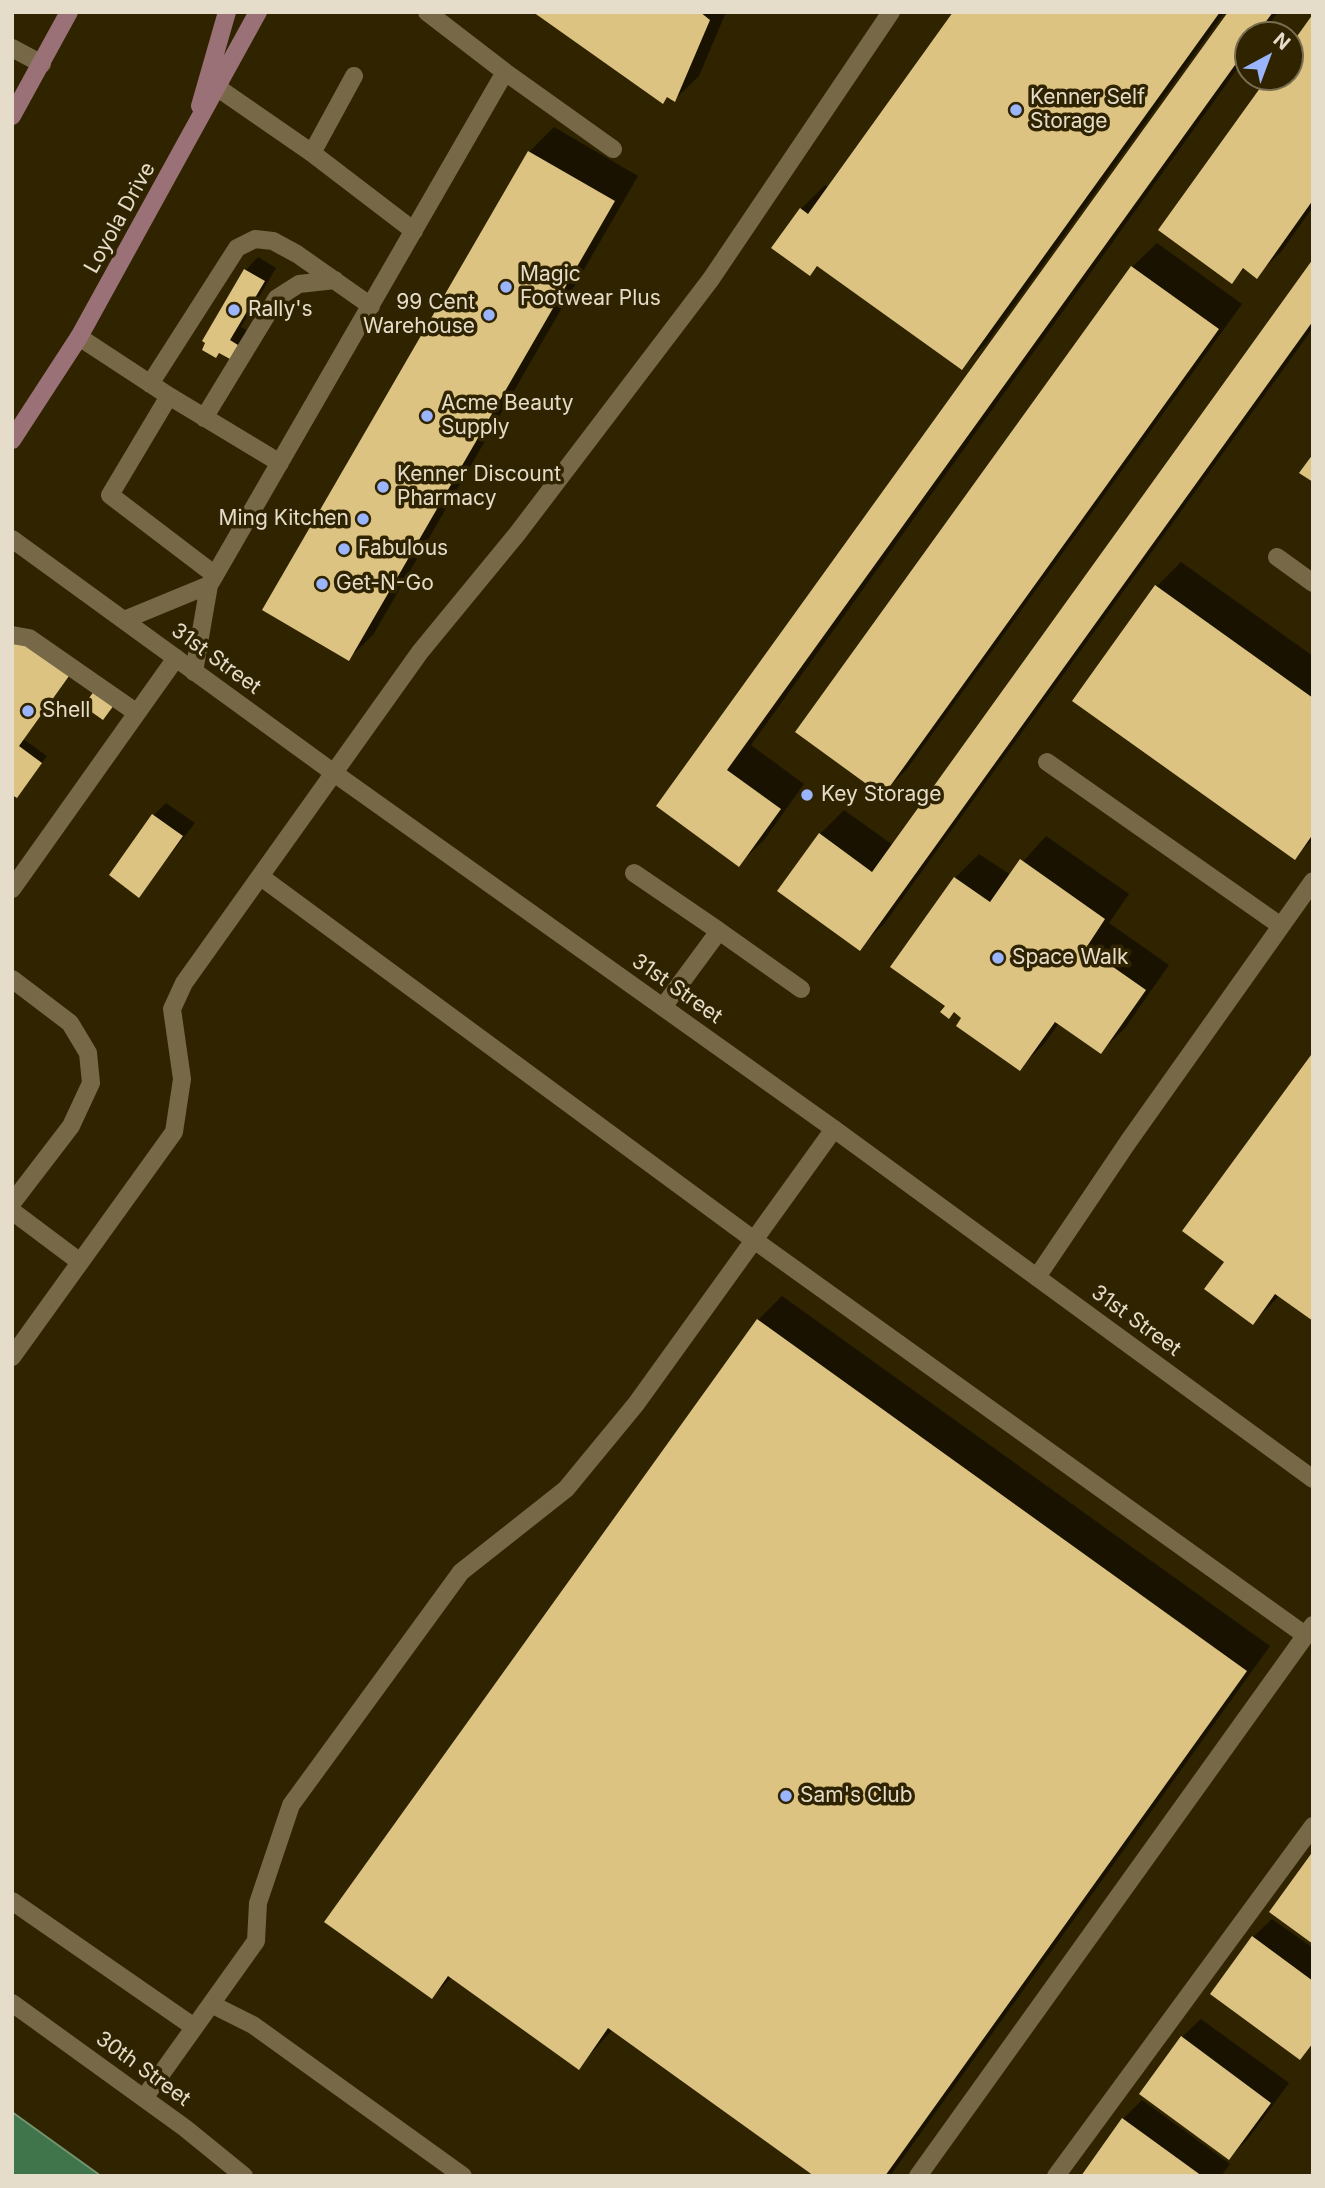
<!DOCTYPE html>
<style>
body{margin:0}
#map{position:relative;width:1325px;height:2188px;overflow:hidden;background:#2f2300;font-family:Inter,sans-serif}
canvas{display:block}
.frame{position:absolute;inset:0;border:14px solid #e5ddca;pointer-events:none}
.north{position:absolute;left:1234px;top:21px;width:70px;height:70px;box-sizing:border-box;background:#2f2300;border:2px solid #786d51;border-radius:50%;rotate:41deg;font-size:19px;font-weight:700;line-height:28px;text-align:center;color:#e5ddca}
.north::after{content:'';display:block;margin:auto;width:24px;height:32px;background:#9bb5fd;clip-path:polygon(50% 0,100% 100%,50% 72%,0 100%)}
</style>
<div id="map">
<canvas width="1325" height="2188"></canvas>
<div class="frame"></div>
<div class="north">N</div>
</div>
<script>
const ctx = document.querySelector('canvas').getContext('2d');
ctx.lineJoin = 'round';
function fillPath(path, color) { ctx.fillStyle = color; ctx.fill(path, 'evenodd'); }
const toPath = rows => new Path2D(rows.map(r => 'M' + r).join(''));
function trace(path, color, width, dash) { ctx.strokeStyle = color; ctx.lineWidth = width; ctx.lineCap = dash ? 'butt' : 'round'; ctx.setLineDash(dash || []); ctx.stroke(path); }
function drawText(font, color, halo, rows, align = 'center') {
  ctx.font = font + ' Inter,sans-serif'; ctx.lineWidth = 7; ctx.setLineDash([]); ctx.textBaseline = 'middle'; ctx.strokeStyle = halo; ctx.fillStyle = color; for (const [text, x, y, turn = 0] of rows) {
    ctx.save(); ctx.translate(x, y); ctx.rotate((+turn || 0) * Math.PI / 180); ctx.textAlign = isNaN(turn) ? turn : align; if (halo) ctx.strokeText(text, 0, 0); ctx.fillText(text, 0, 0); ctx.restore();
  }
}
const water = toPath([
 [12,2112,101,2176,12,2176,12,2112]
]);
const shadow = toPath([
 [536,12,726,12,699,76,674,100,668,96,663,102],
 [955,12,1225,12,986,344,962,368,819,265,810,274,801,209,825,185,829,188],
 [1230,12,1278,12,1261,35,1248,35,1248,54,751,745,804,784,764,840,739,864,659,806],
 [1313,17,1313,207,1281,252,1256,276,1245,268,1232,281,1270,77,1290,77,1290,49],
 [554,127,638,176,373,635,348,659,529,152],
 [1157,243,1242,304,907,769,883,793,1132,267],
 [258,257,276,268,241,327,249,332,229,357,220,351,246,270],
 [1313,262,1313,328,884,924,859,948,820,834,844,810,893,845],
 [1181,562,1313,656,1313,839,1294,858,1157,586],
 [19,631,23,739,47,756,17,796],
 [166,803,195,823,139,895,154,815],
 [1046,836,1129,894,1109,923,1169,965,1125,1028,1101,1052,1059,1023,1044,1044,1019,1069,948,1006,955,878,979,854,1011,875],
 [1313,1056,1313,1319,1280,1295,1253,1323,1226,1262,1185,1231],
 [782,1296,1270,1646,890,2176,817,2176,613,2029,579,2067,452,1977,432,1997,758,1320],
 [1272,1919,1313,1948,1313,2045,1300,2057,1253,1937],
 [1201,2019,1289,2083,1248,2139,1229,2158,1182,2037],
 [1142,2100,1230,2164,1221,2176,1083,2176,1123,2119]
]);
const building = toPath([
 [533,12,700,12,710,20,675,102,667,97,663,104],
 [953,12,1220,12,962,370,817,266,810,276,771,248,800,208,808,214],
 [1228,12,1273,12,1256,35,1248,35,1248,47,727,770,781,809,739,867,656,806],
 [1313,14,1313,200,1257,279,1243,268,1232,284,1158,230,1268,77,1290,77,1290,46],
 [528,151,615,201,349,661,262,610],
 [1313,259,1313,321,860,951,777,891,819,833,872,872],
 [1131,266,1219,329,883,796,795,732],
 [244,269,265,281,230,340,238,345,230,359,219,353,216,358,202,350,205,343,202,341],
 [1313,454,1313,482,1299,473],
 [1155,585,1313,698,1313,834,1295,860,1072,701],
 [12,636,69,676,19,746,42,763,17,798,12,795],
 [98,686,117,701,103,720,83,706],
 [152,814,183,836,139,898,109,875],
 [1020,859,1105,919,1086,948,1146,990,1101,1054,1055,1022,1020,1071,956,1026,961,1018,954,1012,949,1019,940,1012,945,1006,890,967,954,877,990,902],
 [1311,1055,1313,1321,1275,1294,1253,1325,1204,1289,1224,1262,1182,1231],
 [757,1319,1247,1671,885,2176,814,2176,608,2028,579,2070,448,1976,432,1999,324,1922],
 [1311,1854,1313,1856,1313,1944,1269,1912],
 [1252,1936,1313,1981,1313,2043,1300,2060,1210,1994],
 [1181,2036,1271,2103,1229,2160,1139,2094],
 [1122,2118,1202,2176,1081,2176]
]);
const lane = toPath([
 [12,48,42,64],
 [505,72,613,149],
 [218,88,312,153,354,76],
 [312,153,414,231],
 [79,337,169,396,110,495,215,575,505,72,427,12],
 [150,384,237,248,255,239,273,241,297,254,371,306],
 [169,396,280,463],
 [204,418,277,298,299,284,335,280],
 [1277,557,1313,583],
 [124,620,209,585],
 [12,635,29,638,137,713],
 [194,672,209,585,215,575],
 [1047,762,1281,926],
 [634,873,719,931],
 [261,877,754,1240,1305,1635],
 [12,889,176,658],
 [663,1007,719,931,801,989],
 [12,1211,80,1262],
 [1037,1277,1128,1142,1313,881],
 [12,1357,174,1132,182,1079,172,1009,184,983,420,652,517,534,711,279,891,12],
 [12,1901,194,2027],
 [211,2004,253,2025,463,2176],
 [144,2098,256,1941,258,1903,291,1805,461,1572,566,1489,636,1404,834,1129],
 [918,2176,1313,1625],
 [1056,2176,1313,1826]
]);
const street = toPath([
 [12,539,334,773,834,1129,1313,1479],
 [12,979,70,1023,88,1053,91,1083,71,1126,12,1203],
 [12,2003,185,2128,244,2176]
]);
const secondary = toPath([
 [200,106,227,12],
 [12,116,69,12],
 [12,440,79,337,258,12]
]);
const markers = [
 [1016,110,7,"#9bb5fd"],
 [506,287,7,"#9bb5fd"],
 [234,310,7,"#9bb5fd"],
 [489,315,7,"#9bb5fd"],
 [427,416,7,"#9bb5fd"],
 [383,487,7,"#9bb5fd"],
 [363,519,7,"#9bb5fd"],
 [344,549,7,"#9bb5fd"],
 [322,584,7,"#9bb5fd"],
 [28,711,7,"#9bb5fd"],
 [807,795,7,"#9bb5fd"],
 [998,958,7,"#9bb5fd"],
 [786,1796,7,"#9bb5fd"]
];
const poiNames = [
 ["Kenner Self",1030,98],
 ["Storage",1030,122],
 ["Magic",520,275],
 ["Footwear Plus",520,299],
 ["99 Cent",475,303,"right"],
 ["Warehouse",475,327,"right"],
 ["Rally's",248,310],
 ["Acme Beauty",441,404],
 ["Supply",441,428],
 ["Kenner Discount",397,475],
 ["Pharmacy",397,499],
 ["Ming Kitchen",349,519,"right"],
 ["Fabulous",358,549],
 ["Get-N-Go",336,584],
 ["Shell",42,711],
 ["Key Storage",821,795],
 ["Space Walk",1012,958],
 ["Sam's Club",800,1796]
];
const streetNames = [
 ["Loyola Drive",120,218,-61],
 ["31st Street",216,659,36],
 ["31st Street",677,989,35],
 ["31st Street",1136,1321,36],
 ["30th Street",143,2069,36]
];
fillPath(water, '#40754b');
trace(water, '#729471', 2);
fillPath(shadow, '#0007');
fillPath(building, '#dcc382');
trace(lane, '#776947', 18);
trace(street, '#776947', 18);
trace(secondary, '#997176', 18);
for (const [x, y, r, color] of markers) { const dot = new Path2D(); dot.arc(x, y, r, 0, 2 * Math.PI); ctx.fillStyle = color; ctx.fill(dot); trace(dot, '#2f2300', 2.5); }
drawText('21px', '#e5ddca', '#2f2300', poiNames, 'left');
drawText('21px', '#e5ddca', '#2f2300', streetNames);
</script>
